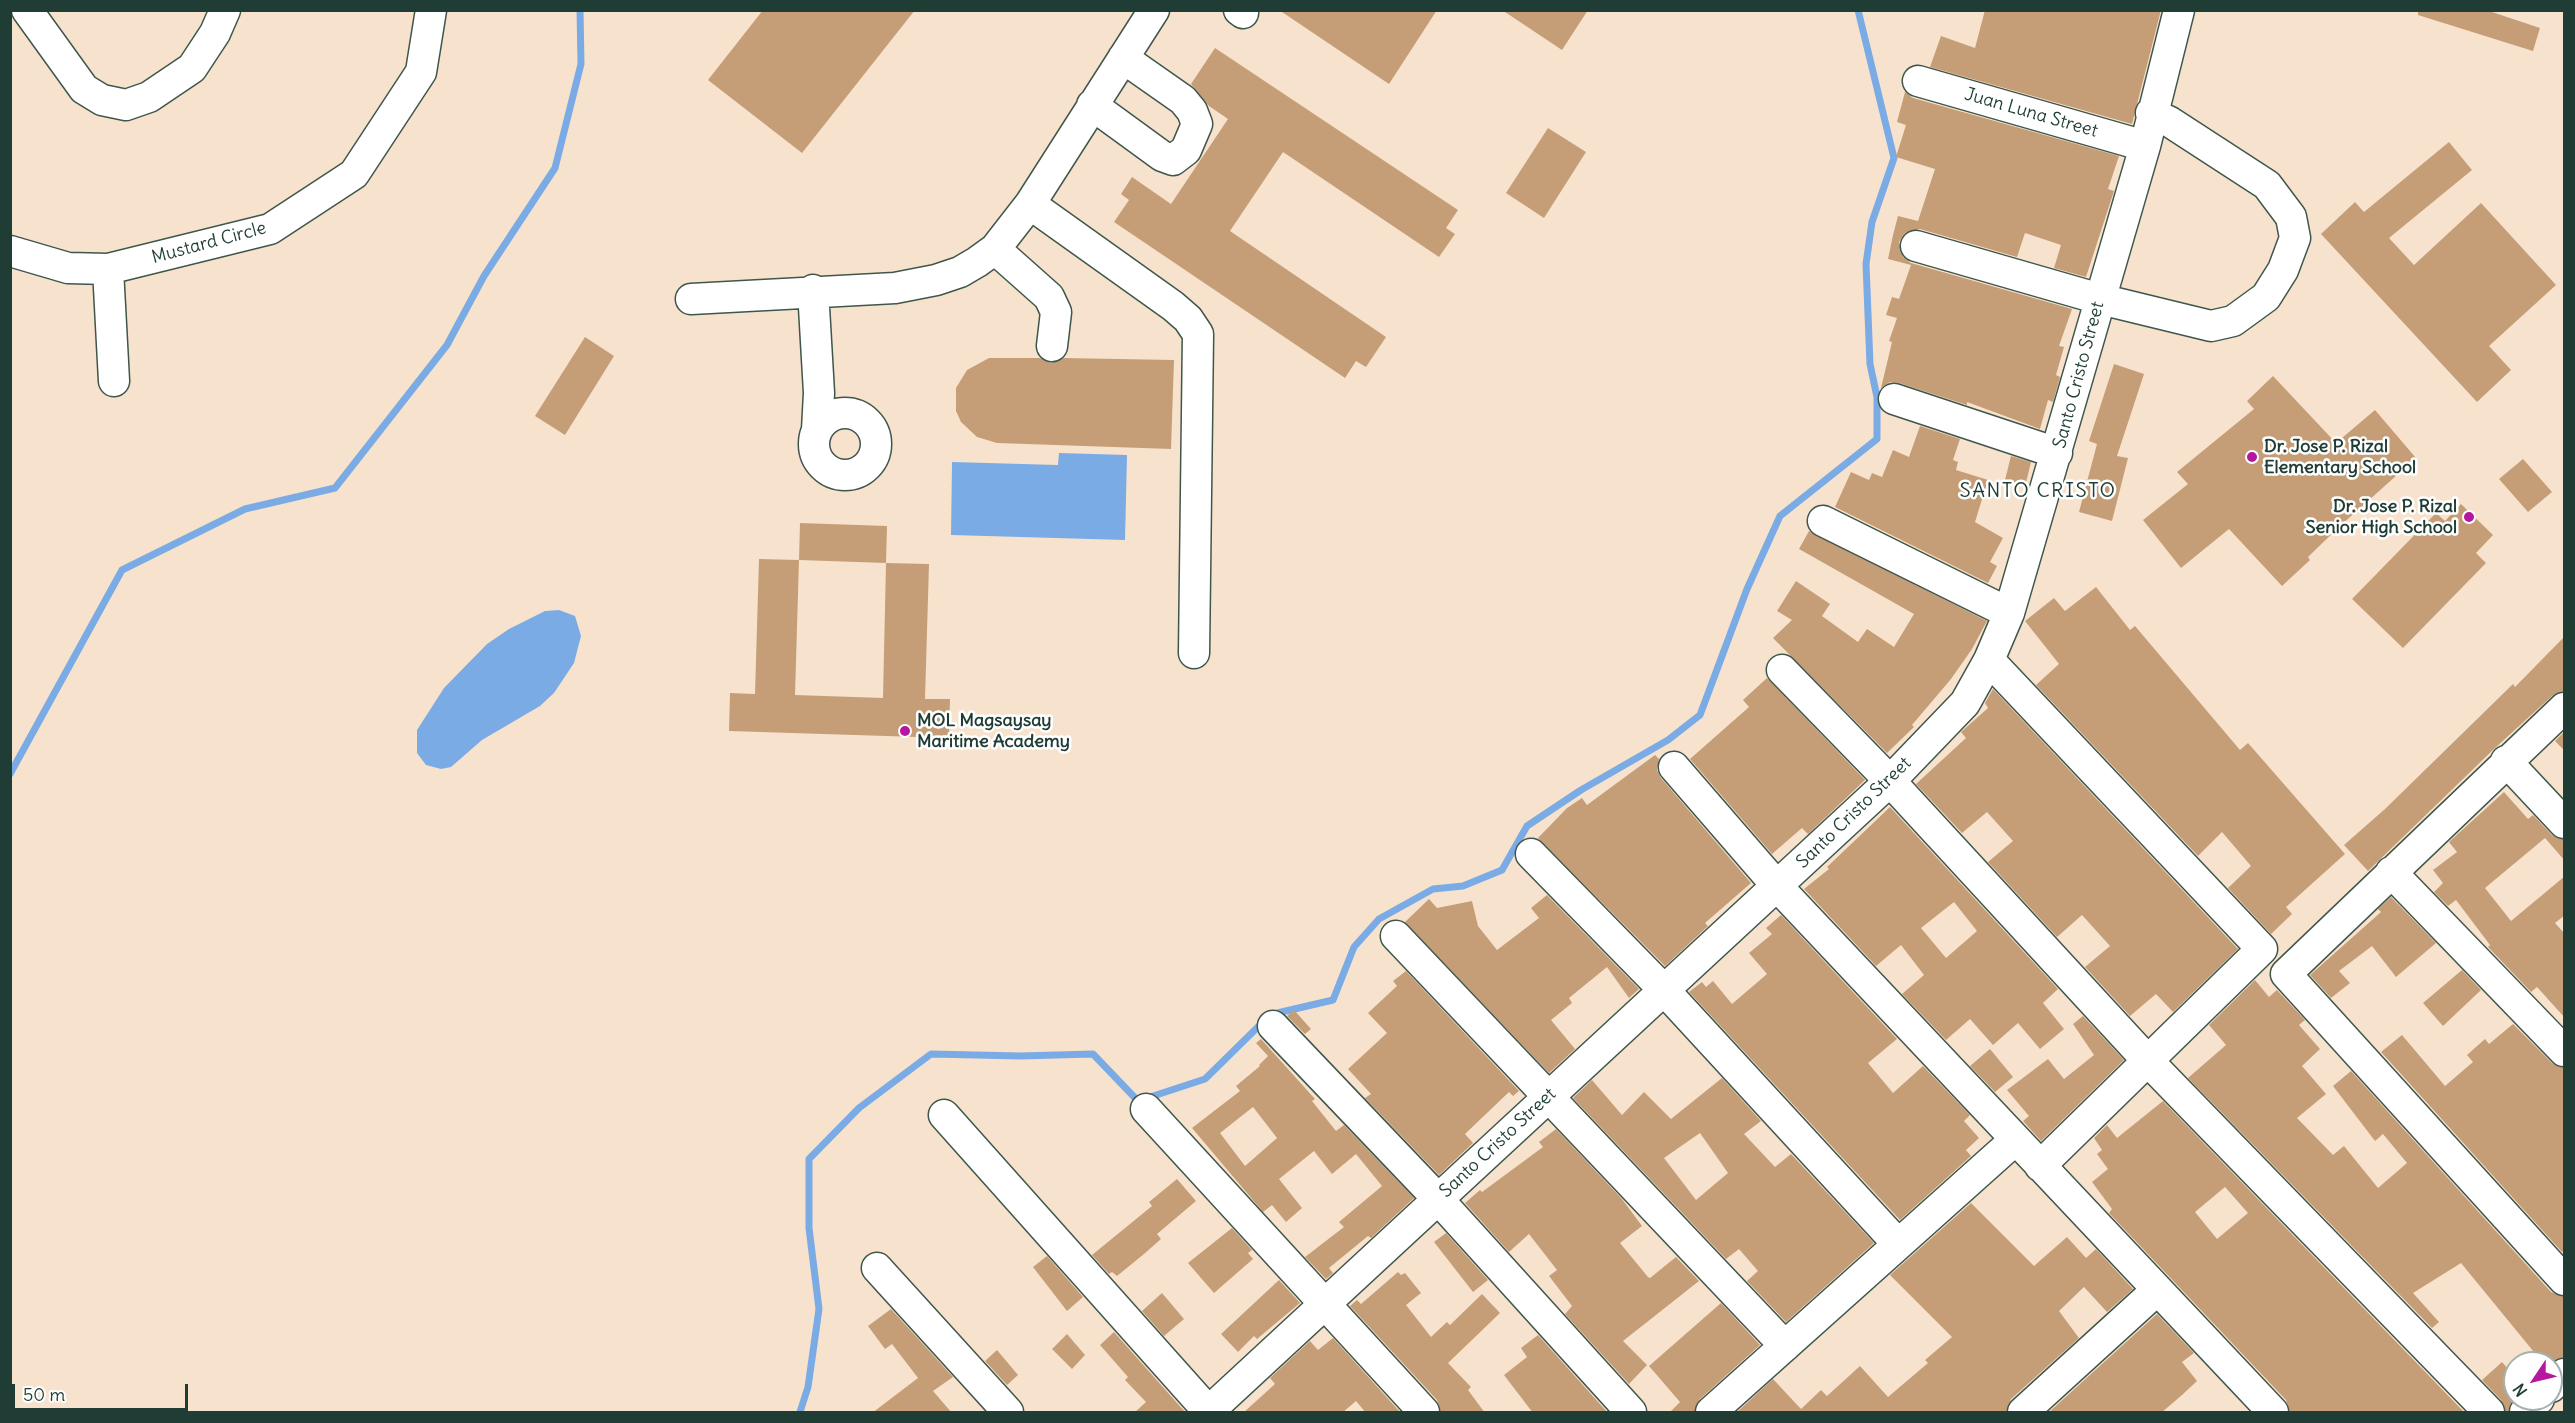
<!DOCTYPE html>
<style>
body{margin:0}
#map{position:relative;width:2575px;height:1423px;overflow:hidden;background:#f7e3cd;font-family:Delius,sans-serif}
canvas{display:block}
.frame{position:absolute;inset:0;border:12px solid #1f3d34;pointer-events:none}
.north{position:absolute;left:2503px;top:1351px;width:60px;height:60px;box-sizing:border-box;background:#fff;border:2px solid #a5b1ae;border-radius:50%;rotate:235deg;font-size:16px;font-weight:700;line-height:24px;text-align:center;color:#1f3d34}
.north::after{content:'';display:block;margin:auto;width:21px;height:27px;background:#b5179e;clip-path:polygon(50% 0,100% 100%,50% 72%,0 100%)}
.scale{position:absolute;left:12px;top:1384px;width:176px;height:27px;box-sizing:border-box;border:3px solid #1f3d34;border-top:0;padding-left:8px;font-size:18px;line-height:21px;white-space:nowrap;color:#1f3d34;-webkit-text-stroke:4px #fff;paint-order:stroke}
</style>
<div id="map">
<canvas width="2575" height="1423"></canvas>
<div class="frame"></div>
<div class="north">N</div>
<div class="scale">50 m</div>
</div>
<script>
const ctx = document.querySelector('canvas').getContext('2d');
ctx.lineJoin = 'round';
function fillPath(path, color) { ctx.fillStyle = color; ctx.fill(path, 'evenodd'); }
const toPath = rows => new Path2D(rows.map(r => 'M' + r).join(''));
function trace(path, color, width, dash) { ctx.strokeStyle = color; ctx.lineWidth = width; ctx.lineCap = dash ? 'butt' : 'round'; ctx.setLineDash(dash || []); ctx.stroke(path); }
function drawText(font, color, halo, rows, align = 'center') {
  ctx.font = font + ' Delius,sans-serif'; ctx.lineWidth = 5; ctx.setLineDash([]); ctx.textBaseline = 'middle'; ctx.strokeStyle = halo; ctx.fillStyle = color; for (const [text, x, y, turn = 0] of rows) {
    ctx.save(); ctx.translate(x, y); ctx.rotate((+turn || 0) * Math.PI / 180); ctx.textAlign = isNaN(turn) ? turn : align; if (halo) ctx.strokeText(text, 0, 0); ctx.fillText(text, 0, 0); ctx.restore();
  }
}
const water = toPath([
 [1059,453,1127,455,1125,540,951,535,952,462,1058,465],
 [559,610,575,616,581,636,574,663,554,693,540,706,482,740,451,767,441,769,426,765,417,753,417,730,444,688,487,644,509,629,545,611]
]);
const stream = toPath([
 [10,774,122,570,245,509,335,488,447,345,484,276,555,168,581,64,580,10],
 [1273,1014,1333,1000,1354,947,1379,919,1433,889,1463,886,1502,870,1527,826,1581,790,1668,740,1700,715,1747,589,1780,516,1877,439,1877,397,1870,364,1866,264,1872,222,1894,158,1858,10],
 [800,1412,808,1387,819,1309,809,1228,809,1159,859,1108,931,1054,1020,1056,1093,1054,1138,1101,1205,1079,1264,1021]
]);
const building = toPath([
 [763,10,915,10,802,153,708,80],
 [1279,10,1437,10,1389,84],
 [1502,10,1588,10,1562,50],
 [1985,10,2161,10,2132,124,1930,67,1941,36,1975,48],
 [2418,10,2486,10,2540,28,2533,51,2418,15],
 [1215,48,1458,210,1446,228,1455,234,1439,257,1283,152,1230,231,1386,337,1366,367,1356,361,1345,378,1114,222,1129,200,1121,194,1132,177,1171,204,1228,119,1209,106,1191,84],
 [1905,92,1913,98,2119,156,2108,189,2114,191,2086,277,2054,268,2061,245,2025,233,2017,257,1920,229,1905,233,1899,242,1903,257,1911,263,2072,309,2059,346,2064,347,2056,375,2060,377,2053,402,2048,400,2040,429,1967,402,1967,405,1899,383,1890,382,1881,388,1892,342,1889,341,1897,318,1886,315,1892,297,1899,299,1911,265,1888,259,1893,235,1898,216,1918,221,1935,169,1896,157,1906,125,1897,122],
 [1548,128,1586,152,1544,218,1506,193],
 [2449,142,2472,170,2389,238,2414,265,2481,203,2556,285,2489,346,2511,370,2477,402,2321,234,2355,202,2364,212],
 [585,337,614,356,565,435,535,416],
 [989,358,1040,358,1051,363,1064,358,1174,360,1171,449,997,443,977,437,961,422,956,411,956,388,967,370],
 [2114,364,2144,374,2117,456,2128,458,2112,521,2079,512,2097,444,2089,441],
 [2273,376,2336,443,2375,410,2416,458,2340,526,2308,557,2310,560,2282,586,2229,529,2181,568,2143,520,2188,484,2177,472,2254,409,2247,401],
 [1920,426,1960,439,1953,460,1958,462,1956,470,1988,480,1975,522,2003,538,1990,562,1997,566,1988,583,1835,507,1851,472,1869,480,1872,473,1882,477,1893,450,1909,457],
 [2011,456,2031,462,2025,487,2005,480],
 [2523,459,2552,492,2528,512,2499,479],
 [2461,504,2493,535,2476,553,2486,563,2403,648,2352,599,2436,513,2445,521],
 [800,523,887,526,886,563,799,560],
 [1809,531,1987,621,1972,649,1951,679,1912,725,1914,727,1887,753,1773,638,1792,620,1777,611,1796,581,1830,604,1822,616,1858,642,1867,629,1894,647,1914,614,1799,549],
 [759,559,799,560,795,695,883,698,886,563,929,564,925,699,950,699,949,738,729,731,730,693,755,694],
 [2096,587,2130,630,2135,626,2240,750,2248,743,2345,854,2286,907,2292,914,2271,934,2228,888,2251,866,2222,832,2198,856,2036,685,2059,664,2025,621,2054,598,2065,611],
 [2565,636,2565,691,2552,696,2495,748,2368,871,2344,845,2385,809,2513,684,2515,687],
 [1767,678,1865,780,1808,834,1802,828,1772,854,1690,759,1749,707,1743,700],
 [1993,689,2238,949,2173,1012,2156,994,2130,1016,2085,967,2110,946,2082,915,2057,937,1988,862,2013,841,1987,812,1962,833,1916,784,1966,738,1961,732,1988,708,1985,703],
 [2565,731,2565,751,2555,741],
 [1655,755,1659,759,1657,770,1661,778,1751,883,1705,923,1708,926,1665,966,1538,838,1567,808,1582,798,1587,805],
 [2504,792,2528,819,2533,815,2552,835,2565,840,2565,861,2545,838,2485,888,2511,921,2565,876,2565,915,2555,923,2565,934,2565,1018,2537,987,2531,992,2488,947,2490,945,2456,900,2448,906,2434,892,2443,883,2433,870,2457,852,2449,842],
 [1890,807,2058,989,2043,1003,2064,1029,2040,1049,2018,1023,1993,1045,1970,1019,1946,1040,1902,994,1924,975,1901,945,1876,966,1804,889,1829,869,1827,867],
 [1954,902,1977,931,1946,958,1921,928],
 [1547,895,1639,989,1629,998,1607,967,1569,998,1572,1003,1551,1020,1575,1049,1549,1073,1405,922,1429,899,1437,908,1472,901,1478,926,1497,950,1539,918,1531,908],
 [2391,897,2436,943,2396,977,2372,946,2339,971,2350,983,2331,998,2310,975,2381,912,2378,909],
 [1781,915,1897,1039,1868,1063,1893,1093,1923,1066,1970,1115,1964,1121,1979,1138,1966,1150,1971,1156,1900,1220,1689,992,1702,982,1706,987,1713,981,1732,1004,1767,974,1749,953,1772,934,1766,928],
 [2462,970,2481,990,2443,1026,2423,1003],
 [1406,971,1519,1091,1513,1096,1509,1092,1465,1134,1473,1143,1439,1175,1365,1098,1371,1094,1348,1069,1387,1033,1368,1013,1397,986,1393,981],
 [2255,980,2269,997,2277,990,2305,1020,2299,1025,2320,1049,2302,1066,2326,1094,2297,1118,2333,1155,2344,1146,2378,1188,2407,1163,2383,1134,2375,1141,2333,1086,2351,1071,2551,1292,2565,1297,2565,1357,2550,1363,2542,1354,2538,1357,2461,1263,2413,1293,2439,1322,2432,1328,2188,1078,2226,1045,2209,1025],
 [1294,1010,1311,1029,1305,1034,1287,1016],
 [2083,1016,2124,1060,2041,1141,2023,1121,2029,1116,2007,1090,2048,1059,2064,1079,2094,1055,2073,1024],
 [2513,1024,2552,1063,2565,1068,2565,1250,2562,1252,2381,1052,2402,1035,2445,1086,2473,1062,2467,1055,2485,1039,2489,1044],
 [1261,1039,1315,1099,1312,1101,1336,1131,1344,1125,1414,1198,1371,1238,1368,1236,1329,1268,1333,1273,1326,1279,1305,1257,1344,1227,1339,1222,1382,1186,1356,1154,1332,1174,1314,1151,1279,1179,1302,1208,1286,1222,1272,1205,1263,1212,1192,1128,1240,1091,1236,1086,1260,1066,1259,1065,1268,1056,1256,1043],
 [1253,1107,1277,1138,1245,1166,1220,1133],
 [1990,1049,2013,1077,1995,1092,1970,1066],
 [1722,1078,1761,1121,1744,1134,1775,1167,1791,1154,1874,1243,1786,1322,1747,1281,1758,1271,1739,1249,1726,1259,1573,1098,1592,1080,1622,1115,1644,1092,1671,1119],
 [1700,1133,1728,1173,1696,1200,1664,1158],
 [2163,1101,2465,1413,2290,1413,2286,1400,2109,1213,2112,1209,2092,1182,2108,1169,2097,1154,2102,1150,2094,1138,2107,1125,2117,1138],
 [2225,1187,2248,1213,2217,1239,2195,1212],
 [1556,1129,1622,1199,1642,1226,1620,1243,1648,1277,1650,1278,1676,1257,1699,1281,1623,1341,1647,1365,1629,1384,1565,1314,1572,1306,1549,1276,1557,1270,1529,1234,1509,1252,1465,1203,1480,1190,1482,1192,1543,1147,1539,1142],
 [1177,1179,1196,1201,1157,1234,1161,1239,1144,1254,1117,1276,1112,1272,1109,1274,1092,1255,1152,1206,1149,1202],
 [1971,1203,2034,1266,2067,1237,2086,1258,2096,1249,2133,1289,2107,1312,2084,1287,2059,1311,2079,1338,2011,1399,2006,1413,1736,1413,1773,1379,1801,1409,1821,1390,1827,1396,1860,1366,1888,1397,1928,1363,1925,1360,1952,1337,1890,1275],
 [1232,1228,1252,1250,1248,1253,1253,1259,1214,1293,1188,1263],
 [1446,1233,1488,1280,1473,1292,1434,1242],
 [1047,1256,1083,1297,1067,1311,1033,1267],
 [1398,1272,1401,1275,1405,1273,1421,1293,1406,1305,1431,1337,1447,1322,1450,1325,1482,1294,1500,1313,1448,1363,1471,1387,1468,1390,1485,1413,1441,1413,1437,1400,1350,1306,1357,1300,1361,1304],
 [1279,1280,1300,1303,1257,1339,1254,1336,1238,1352,1221,1334],
 [1162,1293,1184,1319,1164,1336,1142,1311],
 [1721,1303,1760,1345,1700,1399,1694,1413,1669,1413,1680,1402,1649,1366],
 [891,1309,953,1377,933,1391,952,1413,872,1413,918,1378,892,1344,885,1349,868,1326],
 [2157,1314,2194,1353,2182,1362,2197,1381,2182,1395,2161,1413,2048,1413],
 [1114,1332,1186,1413,1134,1413,1146,1402,1125,1380,1128,1377,1100,1345],
 [1067,1334,1085,1355,1072,1369,1052,1349],
 [1538,1335,1608,1413,1533,1413,1504,1375,1527,1357,1521,1348],
 [1333,1338,1401,1413,1366,1413,1356,1401,1342,1413,1243,1413,1275,1384,1270,1378,1310,1341,1318,1350],
 [997,1350,1018,1375,1007,1385,985,1361],
 [2502,1362,2515,1377,2515,1398,2508,1413,2506,1413,2501,1400,2482,1380]
]);
const minor = toPath([
 [27,10,84,89,102,100,126,105,149,97,192,68,215,33,225,10],
 [1239,10,1243,13],
 [1918,81,2145,146],
 [1092,105,1162,156,1173,160,1186,150,1197,124,1192,111,1183,100,1123,58],
 [1030,204,1173,306,1188,319,1198,334,1194,653],
 [1916,246,2100,299,2211,326,2233,321,2266,297,2283,270,2295,238,2291,217,2267,185,2170,122,2151,113],
 [995,249,1049,297,1056,312,1052,346],
 [10,251,68,268,108,269,270,229,354,174,421,72,431,10],
 [108,269,114,381],
 [813,290,819,393,817,430],
 [691,299,895,288,936,280,960,272,977,262,995,249,1030,204,1154,10],
 [1894,399,2057,453],
 '814 444a31 31 0 1 1 62 0a31 31 0 1 1-62 0Z',
 [1823,521,2009,613],
 [1989,660,2262,949,2040,1166],
 [1782,670,1890,781,2147,1060,2489,1412],
 [2564,708,2286,974,2564,1280],
 [2506,761,2564,823],
 [1674,767,1777,886,2273,1412],
 [1531,854,1664,990,1898,1244],
 [2391,872,2564,1051],
 [1396,936,1785,1346],
 [1273,1026,1438,1199,1631,1412],
 [1146,1109,1424,1412],
 [944,1115,1209,1412],
 [877,1268,1008,1412],
 [2551,1387,2564,1374],
 [1208,1412,1890,781,1965,703,1989,660,2009,613,2145,146,2179,10],
 [1711,1412,2015,1140],
 [2023,1412,2157,1290],
 [2525,1412,2539,1399]
]);
const markers = [
 [2252,457,6,"#b5179e"],
 [2469,517,6,"#b5179e"],
 [905,731,6,"#b5179e"]
];
const streetNames = [
 ["Juan Luna Street",2031,113,16],
 ["Mustard Circle",209,243,-15],
 ["Santo Cristo Street",2079,375,-75],
 ["Santo Cristo Street",1854,813,-44],
 ["Santo Cristo Street",1498,1143,-43]
];
const poiNames = [
 ["Dr. Jose P. Rizal",2264,447],
 ["Elementary School",2264,468],
 ["Dr. Jose P. Rizal",2457,507,"right"],
 ["Senior High School",2457,528,"right"],
 ["MOL Magsaysay",917,721],
 ["Maritime Academy",917,742]
];
const neighbourhoodNames = [
 ["SANTO CRISTO",2038,491]
];
fillPath(water, '#7babe5');
trace(stream, '#7babe5', 7);
fillPath(building, '#c59e78');
trace(minor, '#3f564b', 33);
trace(minor, '#fff', 30);
for (const [x, y, r, color] of markers) { const dot = new Path2D(); dot.arc(x, y, r, 0, 2 * Math.PI); ctx.fillStyle = color; ctx.fill(dot); trace(dot, '#fff', 2); }
drawText('18px', '#1f3d34', '#fff', streetNames);
drawText('bold 18px', '#1f3d34', '#fff', poiNames, 'left');
ctx.letterSpacing = '1.5px';
drawText('20px', '#1f3d34', '#fff', neighbourhoodNames);
ctx.letterSpacing = '0px';
</script>
